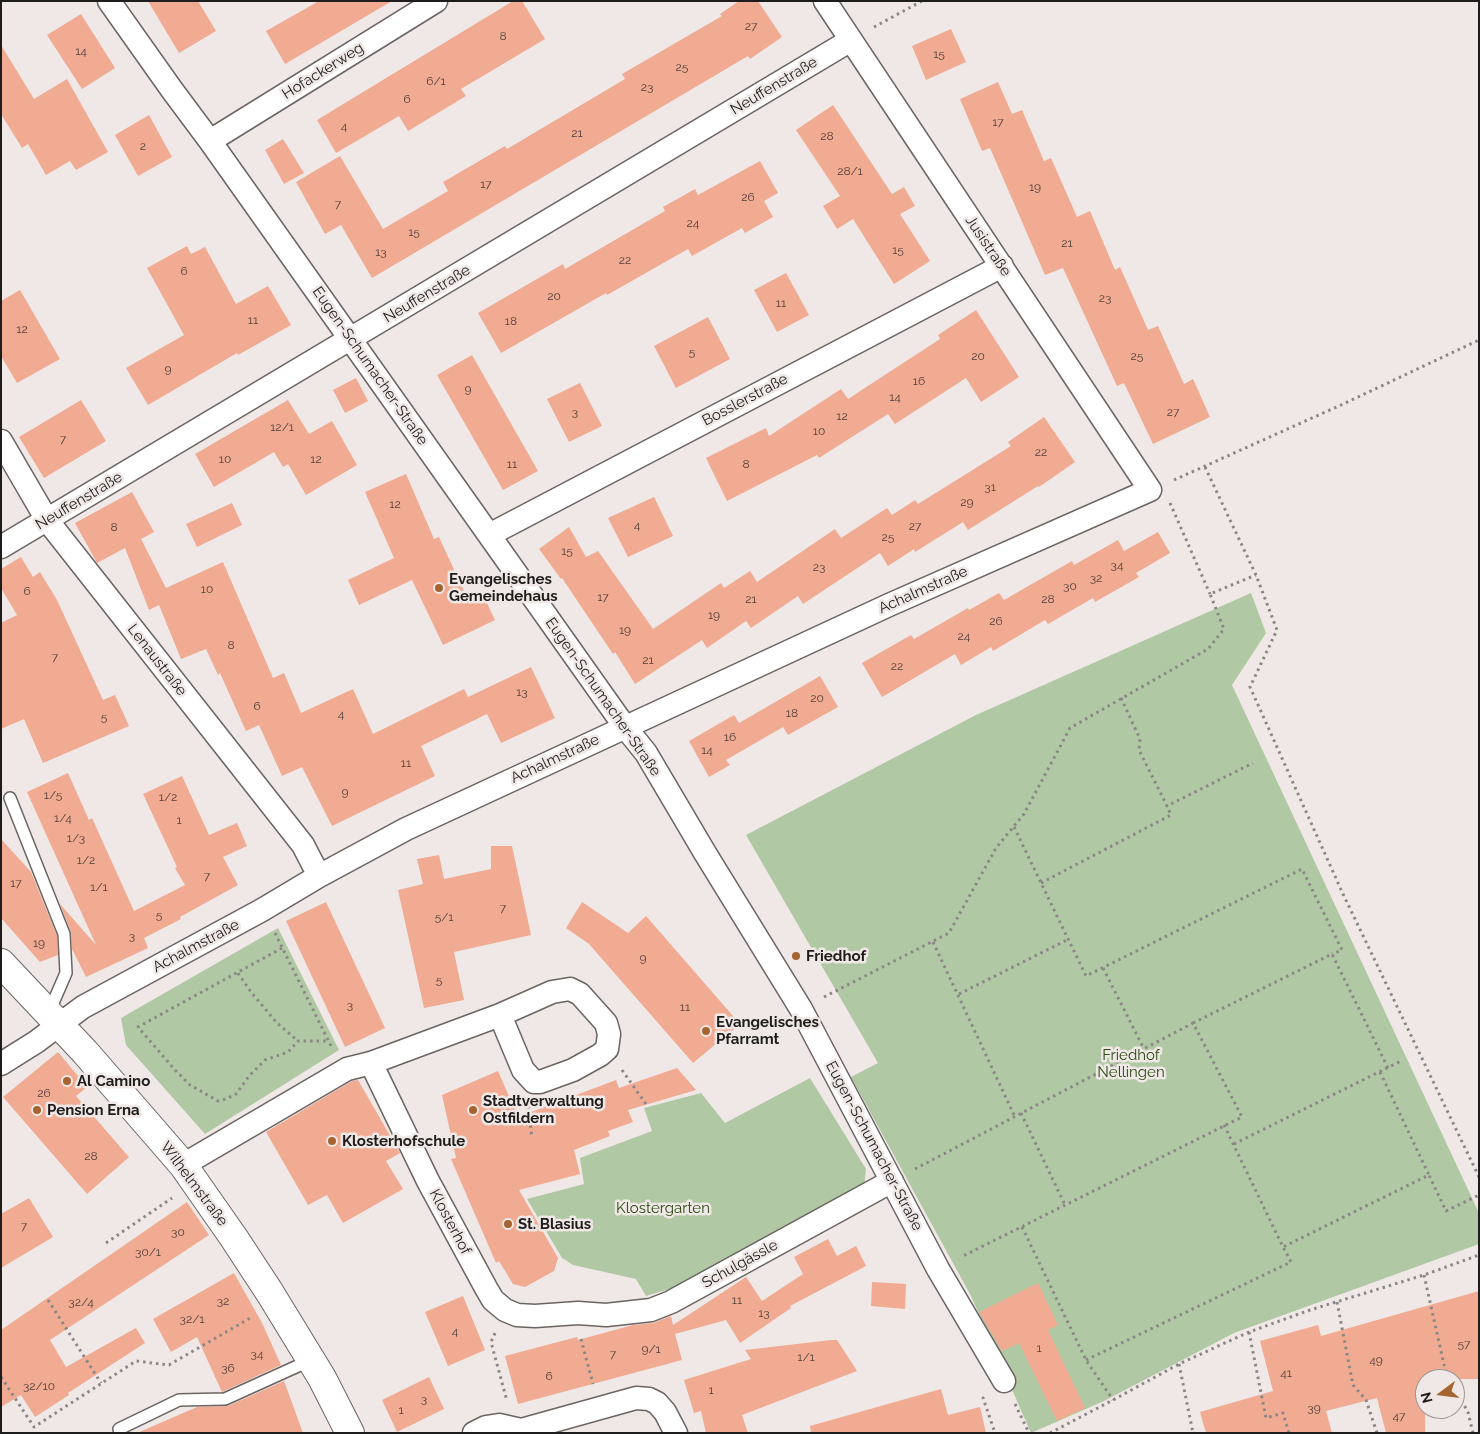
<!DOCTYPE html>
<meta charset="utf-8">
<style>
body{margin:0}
#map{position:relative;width:1480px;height:1434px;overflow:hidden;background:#efe8e6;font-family:Raleway,sans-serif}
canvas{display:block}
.frame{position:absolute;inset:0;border:2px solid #1f1d1c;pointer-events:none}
.north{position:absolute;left:1415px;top:1369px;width:50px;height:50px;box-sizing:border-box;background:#efe8e6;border:1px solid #9c9795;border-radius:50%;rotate:255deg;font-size:14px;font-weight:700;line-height:20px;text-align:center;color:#1f1d1c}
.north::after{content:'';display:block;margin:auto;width:18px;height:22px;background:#a66431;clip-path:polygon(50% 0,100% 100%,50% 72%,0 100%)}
</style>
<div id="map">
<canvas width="1480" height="1434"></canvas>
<div class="frame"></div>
<div class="north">N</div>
</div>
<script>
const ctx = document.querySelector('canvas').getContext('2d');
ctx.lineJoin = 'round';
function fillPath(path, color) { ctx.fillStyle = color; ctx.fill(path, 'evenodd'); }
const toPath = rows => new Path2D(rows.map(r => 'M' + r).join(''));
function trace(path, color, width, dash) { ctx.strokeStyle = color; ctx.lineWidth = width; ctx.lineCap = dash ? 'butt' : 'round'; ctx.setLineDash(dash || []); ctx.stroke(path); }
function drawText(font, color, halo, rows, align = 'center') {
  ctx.font = font + ' Raleway,sans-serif'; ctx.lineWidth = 5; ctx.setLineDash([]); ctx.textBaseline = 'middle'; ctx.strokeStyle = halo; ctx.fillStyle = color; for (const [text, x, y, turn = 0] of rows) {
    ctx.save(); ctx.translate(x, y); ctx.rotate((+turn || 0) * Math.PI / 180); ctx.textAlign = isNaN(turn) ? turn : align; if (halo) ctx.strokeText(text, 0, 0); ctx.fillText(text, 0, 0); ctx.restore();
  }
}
const green = toPath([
 [1251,593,1266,633,1232,685,1479,1213,1479,1244,1234,1333,1104,1401,1031,1433,971,1296,851,1077,878,1063,746,835,976,715],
 [278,928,339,1050,205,1134,126,1045,121,1018],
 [810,1078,866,1169,864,1187,675,1287,646,1296,636,1279,573,1265,562,1258,527,1199,584,1184,580,1158,652,1131,644,1108,701,1093,725,1123]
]);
const building = toPath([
 [148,1,198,1,216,31,179,53],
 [319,1,392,1,285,64,266,31],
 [513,1,522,1,545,39,461,89,466,96,408,131,399,116,336,153,317,120],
 [739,1,758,1,782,37,750,59,748,56,372,278,341,225,325,234,296,182,340,156,383,229,448,191,443,182,505,146,507,149,625,79,622,74,722,16,720,14],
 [81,14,115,68,82,89,47,35],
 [951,29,966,62,926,80,912,46],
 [1,45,34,99,67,79,108,152,76,170,70,161,46,175,28,144,22,148,1,114],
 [998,82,1012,114,1022,110,1044,161,1051,158,1077,217,1090,211,1115,270,1120,267,1148,330,1158,326,1184,384,1193,379,1210,417,1153,444,1124,383,1117,386,1063,268,1045,275,990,148,982,151,960,99],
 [833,105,892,194,904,187,915,206,900,214,930,261,894,284,853,219,837,229,823,206,840,196,796,130],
 [149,115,172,157,138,176,115,135],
 [283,139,304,173,284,184,265,150],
 [760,161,778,193,764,201,773,217,745,233,742,228,692,256,688,249,607,295,606,293,501,353,478,313,563,264,565,269,665,211,663,207,695,189,698,195],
 [187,246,191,254,205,247,236,304,268,286,291,325,238,355,237,353,148,405,126,368,184,335,147,268],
 [786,273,809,315,777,332,754,290],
 [20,290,60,359,17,383,1,356,1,301],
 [976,310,1019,377,981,402,966,378,895,424,888,414,819,458,817,455,727,501,706,458,766,428,769,436,841,389,848,399,940,339,938,335],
 [708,317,730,359,676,388,654,346],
 [472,355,538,471,503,490,437,375],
 [356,378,368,401,345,413,333,390],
 [580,383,602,426,569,442,547,399],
 [81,400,106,441,44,478,19,437],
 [288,400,309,434,332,421,357,465,306,495,288,464,283,467,274,452,214,487,195,454],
 [1044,417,1075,462,1039,487,1038,486,968,530,963,522,915,552,914,549,888,566,880,553,803,604,798,596,751,628,746,621,707,648,702,640,635,684,615,652,613,654,562,578,561,579,539,549,569,527,586,557,598,551,653,629,721,583,724,588,750,571,757,582,835,529,841,538,887,508,892,515,915,500,918,504,1011,446,1008,442],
 [406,474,434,539,439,537,469,602,483,595,495,620,443,645,412,580,359,605,348,580,394,558,365,492],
 [132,492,154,532,141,539,166,588,223,562,273,678,284,673,301,713,353,689,373,734,464,689,468,697,531,667,555,718,501,743,487,714,421,746,435,776,332,826,302,767,282,776,259,725,246,731,220,673,218,675,206,649,181,659,159,605,149,610,125,548,97,563,96,561,75,523],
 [654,497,673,536,628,557,608,518],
 [232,503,242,525,197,547,186,524],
 [1158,532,1170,553,1136,573,1139,577,1095,602,1093,598,1048,624,1045,620,993,651,991,647,961,665,955,654,882,697,862,663,911,635,914,639,968,608,969,610,999,593,1004,600,1072,561,1074,565,1118,540,1124,551],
 [21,557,33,577,40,572,57,600,103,700,115,695,129,726,43,763,24,719,1,729,1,623,17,615,1,588,1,569],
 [820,676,838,707,788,735,783,727,726,760,730,765,709,777,689,741,734,715,739,723],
 [68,773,89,820,92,818,134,911,185,885,175,868,177,867,143,794,182,776,209,835,237,823,247,846,223,857,238,885,180,917,181,919,144,938,148,948,86,977,72,949,71,932,60,904,96,945,27,792],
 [1,839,31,872,57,936,58,955,40,962,1,918],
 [491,846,512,846,531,935,454,952,464,1000,424,1008,398,890,423,884,417,859,439,855,444,879,491,869],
 [326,902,385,1028,345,1047,286,921],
 [582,902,628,933,646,916,740,1024,693,1063,589,944,566,928],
 [58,1052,87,1087,76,1096,129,1157,87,1194,3,1097],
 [677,1068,696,1090,628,1110,633,1122,608,1131,610,1136,574,1150,580,1174,519,1190,558,1258,554,1271,525,1287,513,1284,499,1261,496,1263,451,1159,456,1158,442,1095,498,1071,518,1117,616,1080,619,1088],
 [358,1080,400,1153,386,1161,403,1189,343,1223,327,1195,308,1205,266,1132,352,1081],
 [29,1198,53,1237,1,1268,1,1214],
 [187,1202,209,1235,50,1340,66,1367,136,1328,145,1343,68,1393,69,1395,35,1417,21,1395,1,1407,1,1330],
 [828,1239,837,1256,856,1246,866,1266,790,1306,791,1308,740,1343,726,1320,675,1334,682,1360,518,1404,505,1356,577,1337,578,1340,633,1325,653,1323,671,1316,673,1325,746,1277,762,1301,803,1274,794,1257],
 [234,1273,262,1323,281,1365,222,1392,197,1337,171,1352,153,1319],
 [872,1282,906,1284,905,1309,871,1306],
 [1038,1283,1058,1325,1048,1330,1085,1408,1057,1421,1019,1343,1002,1351,979,1312],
 [1479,1291,1479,1379,1425,1379,1425,1433,1386,1433,1377,1398,1326,1411,1332,1433,1206,1433,1200,1412,1273,1391,1260,1341,1318,1325,1321,1336],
 [463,1296,485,1350,448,1366,425,1312],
 [831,1340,837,1340,857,1371,742,1415,748,1433,706,1433,701,1411,694,1413,684,1380,751,1359,745,1350],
 [429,1377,444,1409,397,1432,382,1400],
 [284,1381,303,1433,137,1433,197,1407,228,1406],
 [941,1389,948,1415,980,1407,986,1433,811,1433,810,1426]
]);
const path = toPath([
 [874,27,922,1],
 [1205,467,1256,575,1277,630,1250,687,1343,894,1479,1177],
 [1174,480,1341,405,1479,340],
 [1170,503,1210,594],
 [1121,698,1140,739,1139,750,1167,806,1253,763],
 [1014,827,1086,976,1302,869,1342,950,1332,954],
 [1041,883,1171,815,1167,806],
 [275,933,332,1048],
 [933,942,1015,1117],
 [282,948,138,1027,175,1070,190,1085,218,1101,226,1099,236,1094,249,1076,265,1060,288,1052,298,1041,327,1041],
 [1103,968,1144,1049],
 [238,973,251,992,277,1023,298,1041],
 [959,994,1069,939],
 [824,997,949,933,996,848,1024,814,1070,728,1208,649,1224,629,1210,594,1256,575],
 [1193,1023,1332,954,1388,1068],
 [622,1070,648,1107],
 [1380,1072,1429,1175],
 [528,1106,532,1138],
 [1021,1113,1065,1205],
 [1224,1125,1283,1247,1429,1175,1446,1211,1479,1195],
 [1234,1144,1401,1061],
 [915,1169,1193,1023,1242,1117,961,1257],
 [1022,1227,1086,1360,1113,1400],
 [106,1243,172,1198],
 [1424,1275,1445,1369,1450,1379],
 [48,1300,101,1383],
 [1337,1302,1353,1385,1366,1400,1377,1433],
 [1249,1332,1266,1418,1283,1413,1289,1433],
 [495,1333,491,1342,507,1401],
 [581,1339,593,1384],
 [1086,1360,1291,1262,1283,1247],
 [1179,1364,1193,1433],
 [1,1377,34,1427,136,1361,169,1365,252,1317],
 [1455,1389,1468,1412,1473,1433],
 [984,1397,983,1398,995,1433],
 [1015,1404,1029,1433],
 [1050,1433,1113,1400,1179,1364,1249,1332,1310,1310,1424,1275,1479,1255]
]);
const service = toPath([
 [10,798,64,934,66,973,49,1012],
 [119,1429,179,1400,225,1399,311,1360]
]);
const minor = toPath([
 [109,1,172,90,210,141,625,727,646,753,705,853,801,1009,938,1269,1004,1381],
 [210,141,436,1],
 [1,441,47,520,303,845,319,876],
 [489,535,1002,266],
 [1,547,851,40],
 [371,1063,428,1181,486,1288,493,1300,505,1310,517,1315,535,1316,578,1313,606,1315,651,1310,671,1302,892,1181],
 [1,1064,36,1042,83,1007,262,910,319,876,406,829,889,605,1150,490,825,1],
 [183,1165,347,1069,371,1063,500,1015,552,992,570,989,580,994,606,1023,609,1034,607,1049,600,1055,573,1070,540,1082,534,1082,523,1070,500,1015],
 [474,1433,486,1427,499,1425,521,1430,636,1398,649,1399,657,1403,665,1412,676,1433]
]);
const tertiary = toPath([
 [1,963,85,1052,183,1165,234,1238,270,1293,322,1378,350,1433]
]);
const markers = [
 [439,588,5,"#a66431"],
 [796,956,5,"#a66431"],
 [706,1031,5,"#a66431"],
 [67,1081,5,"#a66431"],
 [37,1110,5,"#a66431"],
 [473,1110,5,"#a66431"],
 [332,1141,5,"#a66431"],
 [508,1224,5,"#a66431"]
];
const numberNames = [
 ["27",751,26],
 ["8",503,36],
 ["14",81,51],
 ["15",939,54],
 ["25",682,67],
 ["6/1",436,81],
 ["23",647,87],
 ["6",407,99],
 ["17",998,122],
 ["4",344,126],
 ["21",577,133],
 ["28",827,136],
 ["2",143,146],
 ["28/1",850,171],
 ["17",486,184],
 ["19",1035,187],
 ["26",748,197],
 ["7",338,204],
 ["24",693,223],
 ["15",414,232],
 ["21",1067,243],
 ["15",898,250],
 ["13",381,252],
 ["22",625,260],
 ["6",184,271],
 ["20",554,296],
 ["23",1105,298],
 ["11",781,303],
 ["11",253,320],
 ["18",511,321],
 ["12",22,329],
 ["5",692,352],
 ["20",978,356],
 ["25",1137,356],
 ["9",168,369],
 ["16",919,381],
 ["9",468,389],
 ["14",895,397],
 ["3",575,412],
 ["27",1173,412],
 ["12",842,416],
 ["12/1",282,427],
 ["10",819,431],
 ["7",63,439],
 ["22",1041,452],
 ["10",225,459],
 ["12",316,459],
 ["11",512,464],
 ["8",746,464],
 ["31",990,487],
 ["29",967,502],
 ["12",395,504],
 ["4",637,525],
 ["27",915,526],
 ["8",114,527],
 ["25",888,537],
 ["15",567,551],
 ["34",1117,565],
 ["23",819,567],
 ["32",1096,578],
 ["30",1070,586],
 ["10",207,589],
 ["6",27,591],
 ["17",603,597],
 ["21",751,599],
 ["28",1048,599],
 ["19",714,615],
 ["26",996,621],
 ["19",625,630],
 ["24",964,636],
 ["8",231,645],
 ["7",55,657],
 ["21",648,660],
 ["22",897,666],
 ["13",522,692],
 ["20",817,698],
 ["6",257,706],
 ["18",792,713],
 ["4",341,714],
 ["5",104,717],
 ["16",730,737],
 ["14",707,750],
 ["11",406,763],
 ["9",345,792],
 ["1/5",53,795],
 ["1/2",168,797],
 ["1/4",63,818],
 ["1",179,820],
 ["1/3",76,838],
 ["1/2",86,860],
 ["7",207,876],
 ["17",16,883],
 ["1/1",99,887],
 ["7",503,908],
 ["5",159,915],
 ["5/1",444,917],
 ["3",132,936],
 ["19",39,943],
 ["9",643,958],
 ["5",439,980],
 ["3",350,1005],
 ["11",685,1007],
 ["26",44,1093],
 ["28",91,1156],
 ["7",24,1226],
 ["30",178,1232],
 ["30/1",148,1252],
 ["11",737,1300],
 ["32",223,1301],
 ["32/4",81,1302],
 ["13",764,1313],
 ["32/1",192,1319],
 ["4",455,1331],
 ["57",1464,1344],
 ["1",1039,1348],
 ["9/1",651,1349],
 ["34",257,1354],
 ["7",613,1354],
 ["1/1",806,1357],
 ["49",1376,1360],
 ["36",228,1368],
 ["41",1286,1373],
 ["6",549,1376],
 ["32/10",39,1386],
 ["1",711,1390],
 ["3",424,1399],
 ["39",1314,1408],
 ["1",401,1410],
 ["47",1399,1416]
];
const streetNames = [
 ["Hofackerweg",323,71,-32],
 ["Neuffenstraße",774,86,-31],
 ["Jusistraße",988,246,56],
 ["Neuffenstraße",427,294,-31],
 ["Eugen-Schumacher-Straße",370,366,55],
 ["Bosslerstraße",745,400,-28],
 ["Neuffenstraße",79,501,-31],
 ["Achalmstraße",923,590,-24],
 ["Lenaustraße",157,660,52],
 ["Eugen-Schumacher-Straße",603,697,55],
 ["Achalmstraße",555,759,-25],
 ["Achalmstraße",196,946,-28],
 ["Eugen-Schumacher-Straße",874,1146,62],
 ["Wilhelmstraße",194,1184,53],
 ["Klosterhof",450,1222,62],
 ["Schulgässle",740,1264,-29]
];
const poiNames = [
 ["Evangelisches",449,579],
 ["Gemeindehaus",449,596],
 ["Friedhof",806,956],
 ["Evangelisches",716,1022],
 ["Pfarramt",716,1039],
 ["Al Camino",77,1081],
 ["Stadtverwaltung",483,1101],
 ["Ostfildern",483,1118],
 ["Pension Erna",47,1110],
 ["Klosterhofschule",342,1141],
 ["St. Blasius",518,1224]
];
const parkNames = [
 ["Friedhof",1131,1055],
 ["Nellingen",1131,1072],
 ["Klostergarten",663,1208]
];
fillPath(green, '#b1c8a4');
fillPath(building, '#f0ab92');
trace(service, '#6a6462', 14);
trace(minor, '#6a6462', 25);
trace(tertiary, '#6a6462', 30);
trace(path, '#8c8786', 3, [2.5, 4]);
trace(service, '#fff', 11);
trace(minor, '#fff', 22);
trace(tertiary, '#fff', 28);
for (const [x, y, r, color] of markers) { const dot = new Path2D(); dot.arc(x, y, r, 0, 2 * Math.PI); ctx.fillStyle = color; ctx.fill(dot); trace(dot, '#efe8e6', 2); }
drawText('12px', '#53403a', null, numberNames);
drawText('15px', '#1f1d1c', '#efe8e6', streetNames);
drawText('bold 15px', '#1f1d1c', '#efe8e6', poiNames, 'left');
drawText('15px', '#294b0f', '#efe8e6', parkNames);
</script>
